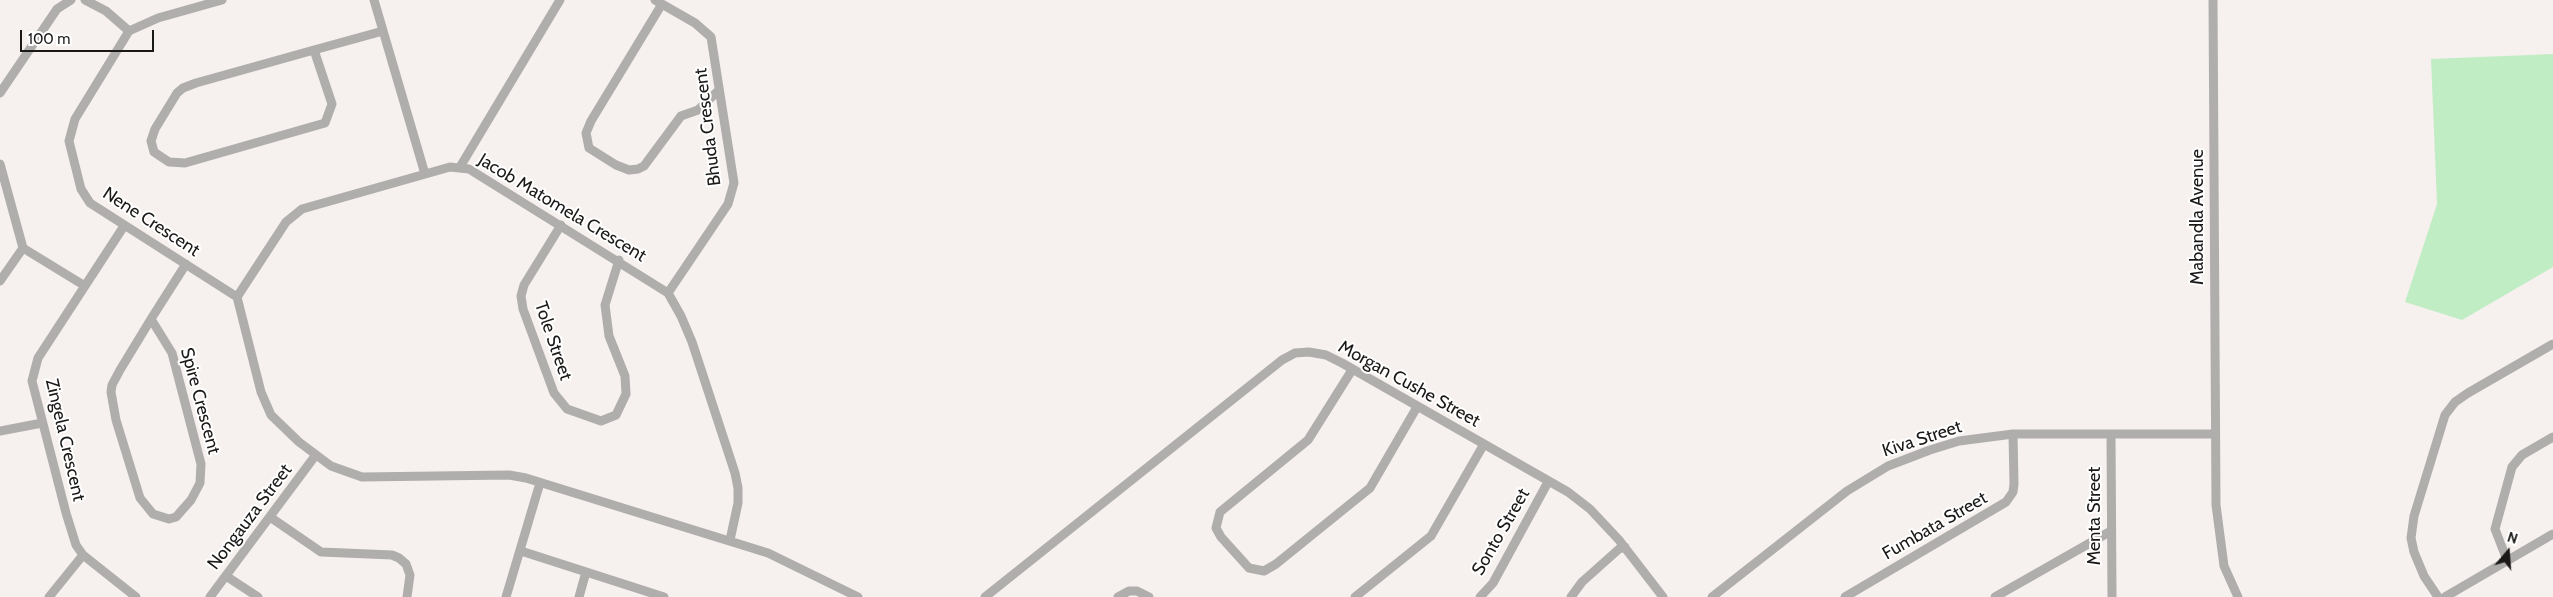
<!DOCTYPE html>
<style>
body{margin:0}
#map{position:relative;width:2553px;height:597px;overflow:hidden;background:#f6f1ee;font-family:Cabin,sans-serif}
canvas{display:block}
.north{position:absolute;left:2483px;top:527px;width:50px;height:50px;-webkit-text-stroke:4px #fff;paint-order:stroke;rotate:18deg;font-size:14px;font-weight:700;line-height:20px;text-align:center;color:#1b1918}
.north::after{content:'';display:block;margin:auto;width:18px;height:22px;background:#1b1918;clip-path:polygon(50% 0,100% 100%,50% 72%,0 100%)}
.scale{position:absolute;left:20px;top:30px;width:134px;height:22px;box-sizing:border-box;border:2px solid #1b1918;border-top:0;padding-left:6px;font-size:15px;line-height:18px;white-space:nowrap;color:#1b1918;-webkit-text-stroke:4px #fff;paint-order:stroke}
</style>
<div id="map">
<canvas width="2553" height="597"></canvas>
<div class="north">N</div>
<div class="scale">100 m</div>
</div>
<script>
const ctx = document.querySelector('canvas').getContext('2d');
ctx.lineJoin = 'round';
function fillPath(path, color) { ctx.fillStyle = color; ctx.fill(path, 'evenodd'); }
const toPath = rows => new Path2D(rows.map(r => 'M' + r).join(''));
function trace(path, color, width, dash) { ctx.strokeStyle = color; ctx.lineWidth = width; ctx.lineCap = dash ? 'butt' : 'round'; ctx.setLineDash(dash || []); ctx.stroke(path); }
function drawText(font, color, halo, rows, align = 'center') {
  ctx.font = font + ' Cabin,sans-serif'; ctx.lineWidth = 4; ctx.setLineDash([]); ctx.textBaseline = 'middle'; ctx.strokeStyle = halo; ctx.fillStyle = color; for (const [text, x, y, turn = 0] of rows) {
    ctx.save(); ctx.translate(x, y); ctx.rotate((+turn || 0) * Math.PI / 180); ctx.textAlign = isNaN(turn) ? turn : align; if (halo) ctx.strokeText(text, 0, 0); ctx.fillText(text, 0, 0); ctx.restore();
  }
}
const green = toPath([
 [2553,54,2553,267,2462,320,2405,302,2437,204,2431,59]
]);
const minor = toPath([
 [85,0,106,11,129,31],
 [222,0,158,18,129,31,75,119,69,141,81,189,90,203,237,297],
 [374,0,425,174],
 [655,0,695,23,711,37,734,183,728,204,668,293],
 [2213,0,2216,505,2224,566,2238,597],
 [662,4,591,121,586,133,589,148,616,165,629,170,638,169,644,166,681,116,698,110,719,90],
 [314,50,332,104,325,123,185,163,169,162,154,152,151,141,155,129,177,93,183,88,196,83,314,50,383,31],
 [0,93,57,9,71,0],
 [0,164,23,248,0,281],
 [460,167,560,0],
 [561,225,524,285,521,296,523,309,554,393,567,409,601,421,616,415,626,394,625,376,609,336,605,305,619,260],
 [124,226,38,358,32,381,66,513,76,545,83,555,136,597],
 [23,248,85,286],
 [151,319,172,353,201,464,200,483,191,500,176,517,169,519,153,514,140,498,116,420,111,392,112,385,120,370,151,319,186,264],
 [1352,370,1308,440,1220,512,1216,528,1221,537,1249,568,1264,571,1276,564,1370,488,1417,407],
 [0,431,42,423],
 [2111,434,2112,597],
 [270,517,321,552,392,555,399,558,406,564,410,575,407,597],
 [730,540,738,503,738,488,735,473,692,342,681,316,668,293,469,169,450,167,302,209,286,222,237,297,261,392,271,415,299,442,331,466,362,477,509,475,526,478,768,553,858,597],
 [521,551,664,597],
 [2507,560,2495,529,2512,467,2522,455,2553,437],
 [226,576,258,597],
 [49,597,83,555],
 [210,597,315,456],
 [506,597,540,483],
 [579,597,586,572],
 [985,597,1282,360,1295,353,1309,352,1326,355,1342,363,1568,492,1590,509,1619,540,1663,597],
 [1118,597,1129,591,1137,591,1149,597],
 [1355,597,1431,536,1484,444],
 [1480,597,1493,583,1548,482],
 [1571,597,1582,582,1619,549,1625,547],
 [1712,597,1847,491,1888,466,1930,450,1959,441,2013,434,2215,434],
 [1845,597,2006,502,2013,492,2014,484,2013,434],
 [1995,597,2111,531],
 [2438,597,2424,576,2414,552,2411,538,2414,516,2445,415,2455,402,2468,393,2553,344],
 [2445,597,2553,534]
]);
const streetNames = [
 ["Bhuda Crescent",708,127,-97],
 ["Jacob Matomela Crescent",562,208,31],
 ["Mabandla Avenue",2198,217,-90],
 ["Nene Crescent",151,222,33],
 ["Tole Street",553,341,71],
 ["Morgan Cushe Street",1409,384,29],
 ["Spire Crescent",200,401,75],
 ["Kiva Street",1922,439,-18],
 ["Zingela Crescent",65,440,77],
 ["Menta Street",2095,516,-90],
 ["Nongauza Street",250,517,-53],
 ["Fumbata Street",1935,526,-30],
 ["Sonto Street",1501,532,-60]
];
fillPath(green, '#c1edc5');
trace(minor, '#b0adad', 9);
drawText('18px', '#1b1918', '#fff', streetNames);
</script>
